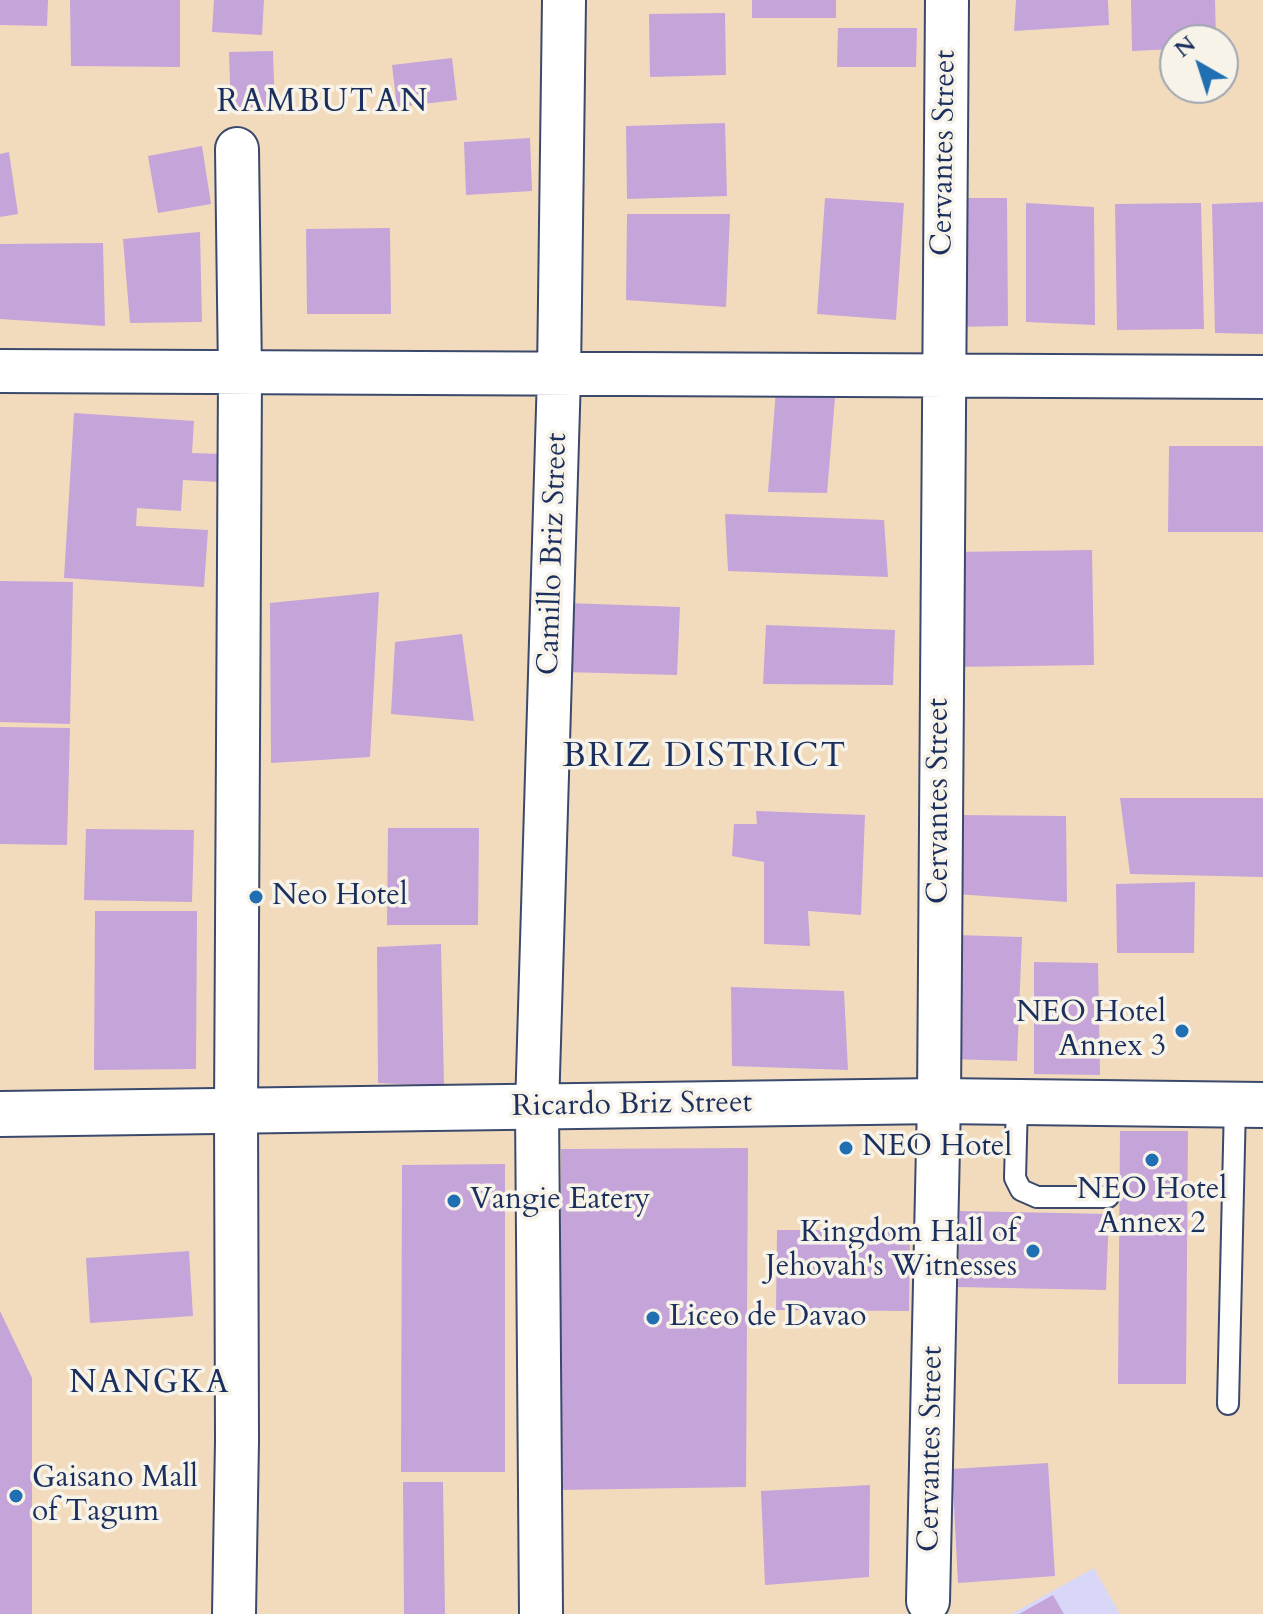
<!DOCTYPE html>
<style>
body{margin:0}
#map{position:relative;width:1263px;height:1614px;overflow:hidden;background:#f2dbbc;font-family:Cardo,serif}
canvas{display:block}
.north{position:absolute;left:1159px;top:24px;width:80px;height:80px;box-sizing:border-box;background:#f7f3e8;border:2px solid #9fa5b1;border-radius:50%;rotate:321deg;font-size:22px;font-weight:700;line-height:32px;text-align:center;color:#1b2f5e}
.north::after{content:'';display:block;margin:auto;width:28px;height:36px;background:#1f6fb2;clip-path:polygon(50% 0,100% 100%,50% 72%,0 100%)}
</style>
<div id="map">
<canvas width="1263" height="1614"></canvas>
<div class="north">N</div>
</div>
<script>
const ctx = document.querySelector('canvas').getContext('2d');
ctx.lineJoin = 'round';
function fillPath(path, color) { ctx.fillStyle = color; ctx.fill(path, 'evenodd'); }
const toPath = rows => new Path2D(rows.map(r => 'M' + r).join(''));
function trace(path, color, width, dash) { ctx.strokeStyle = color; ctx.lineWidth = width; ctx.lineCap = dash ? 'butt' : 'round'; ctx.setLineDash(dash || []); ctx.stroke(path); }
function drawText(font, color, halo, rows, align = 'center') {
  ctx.font = font + ' Cardo,serif'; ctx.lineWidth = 7; ctx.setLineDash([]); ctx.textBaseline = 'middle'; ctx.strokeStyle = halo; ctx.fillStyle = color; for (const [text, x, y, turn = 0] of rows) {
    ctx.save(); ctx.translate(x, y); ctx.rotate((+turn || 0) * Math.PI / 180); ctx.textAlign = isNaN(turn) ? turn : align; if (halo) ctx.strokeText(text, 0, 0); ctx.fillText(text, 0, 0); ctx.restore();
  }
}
const built = toPath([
 [1094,1568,1120,1614,1011,1614]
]);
const building = toPath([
 [0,0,48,0,47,26,0,25],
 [70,0,180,0,180,67,71,66],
 [214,0,264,0,262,35,212,32],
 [752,0,836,0,836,18,752,18],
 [1016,0,1108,0,1109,25,1014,31],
 [1131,0,1215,0,1216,40,1175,40,1175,49,1132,51],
 [725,13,726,75,650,77,649,14],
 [838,28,917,28,916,67,837,67],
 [273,51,275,111,231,112,229,52],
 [452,58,457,100,397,107,392,65],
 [725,123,727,196,627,199,626,126],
 [530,138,532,191,466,195,464,142],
 [202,146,211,204,158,213,148,156],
 [9,152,18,214,0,217,0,154],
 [825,198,904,203,896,320,817,314],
 [950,198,1007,198,1008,326,951,327],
 [1263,202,1263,334,1215,333,1212,204],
 [1026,203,1094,207,1095,325,1026,322],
 [1201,203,1204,329,1117,330,1115,204],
 [627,214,730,214,726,307,626,300],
 [390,228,391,314,307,314,306,229],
 [200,232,202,322,130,323,123,239],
 [103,243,105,326,0,319,0,244],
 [776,390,835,398,827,493,768,492],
 [74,413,194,421,192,453,221,454,219,482,183,480,181,511,137,508,136,526,208,530,204,587,64,578],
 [1169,446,1263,446,1263,532,1168,532],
 [725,514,884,520,888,577,728,571],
 [1092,550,1094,665,952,667,951,552],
 [0,581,73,582,70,724,0,722],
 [379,592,370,757,271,763,270,603],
 [567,603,680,607,677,675,564,672],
 [766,625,895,630,893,685,763,684],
 [462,634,474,721,391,714,395,642],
 [0,727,70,728,67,845,0,844],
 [1120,798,1263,798,1263,877,1130,874],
 [756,811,865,815,861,915,808,911,810,946,764,944,764,862,732,856,734,824,757,824],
 [957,815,1066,816,1067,902,956,894],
 [388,828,479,828,478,925,387,925],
 [86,829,194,830,192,902,84,900],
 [1195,882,1194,953,1117,953,1116,884],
 [95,911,197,911,196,1069,94,1070],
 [956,935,1022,937,1017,1061,950,1059],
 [441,944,444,1086,378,1083,377,947],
 [1034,962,1098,963,1100,1075,1034,1074],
 [731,987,844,991,848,1070,732,1066],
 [1120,1131,1188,1131,1186,1384,1118,1384],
 [748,1148,746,1487,559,1490,561,1149],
 [505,1164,505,1472,401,1472,402,1165],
 [960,1211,1109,1214,1106,1290,958,1287],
 [777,1230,910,1230,909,1311,776,1310],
 [189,1251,193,1316,90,1323,86,1258],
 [0,1311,32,1378,32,1614,0,1614],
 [1048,1463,1055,1576,958,1583,952,1469],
 [403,1482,443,1482,445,1614,404,1614],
 [870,1485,869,1577,765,1585,761,1491],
 [1053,1595,1064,1614,1019,1614]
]);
const service = toPath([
 [1017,1102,1015,1178,1021,1190,1037,1197,1108,1197],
 [1228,1404,1235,1104]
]);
const minor = toPath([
 [0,371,1263,377],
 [928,1601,939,1101,947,0],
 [234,1614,237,1441,236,1111,240,374,237,149],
 [541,1614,537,1108,559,375,564,0]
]);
const tertiary = toPath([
 [0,1114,939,1101,1263,1105]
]);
const markers = [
 [256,897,8,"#1f6fb2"],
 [1182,1031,8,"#1f6fb2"],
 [846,1148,8,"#1f6fb2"],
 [1152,1160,8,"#1f6fb2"],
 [454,1201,8,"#1f6fb2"],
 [1033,1251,8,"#1f6fb2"],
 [653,1318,8,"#1f6fb2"],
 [16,1496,8,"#1f6fb2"]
];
const streetNames = [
 ["Cervantes Street",945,153,-89],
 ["Camillo Briz Street",554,554,-88],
 ["Cervantes Street",940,801,-90],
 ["Ricardo Briz Street",632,1106,-1],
 ["Cervantes Street",932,1449,-89]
];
const poiNames = [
 ["Neo Hotel",272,897],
 ["NEO Hotel",1166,1014,"right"],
 ["Annex 3",1166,1048,"right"],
 ["NEO Hotel",862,1148],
 ["NEO Hotel",1152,1191,"center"],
 ["Annex 2",1152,1225,"center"],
 ["Vangie Eatery",470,1201],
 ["Kingdom Hall of",1017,1234,"right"],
 ["Jehovah's Witnesses",1017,1268,"right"],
 ["Liceo de Davao",669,1318],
 ["Gaisano Mall",32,1479],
 ["of Tagum",32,1513]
];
const neighbourhoodNames = [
 ["RAMBUTAN",323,104],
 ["NANGKA",150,1385]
];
const quarterNames = [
 ["BRIZ DISTRICT",705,758]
];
fillPath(built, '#d9d7f7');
fillPath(building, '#c5a4da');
trace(service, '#3b496c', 24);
trace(minor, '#3b496c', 46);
trace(tertiary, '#3b496c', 48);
trace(service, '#fff', 20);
trace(minor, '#fff', 42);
trace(tertiary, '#fff', 44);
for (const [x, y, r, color] of markers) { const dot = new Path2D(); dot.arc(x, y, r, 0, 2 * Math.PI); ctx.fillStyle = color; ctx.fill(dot); trace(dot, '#f7f3e8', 3); }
drawText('30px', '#1b2f5e', '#f7f3e8', streetNames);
drawText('30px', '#1b2f5e', '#f7f3e8', poiNames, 'left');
ctx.letterSpacing = '2px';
drawText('32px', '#1b2f5e', '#f7f3e8', neighbourhoodNames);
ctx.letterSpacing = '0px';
ctx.letterSpacing = '2px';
drawText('34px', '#1b2f5e', '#f7f3e8', quarterNames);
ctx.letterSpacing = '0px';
</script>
